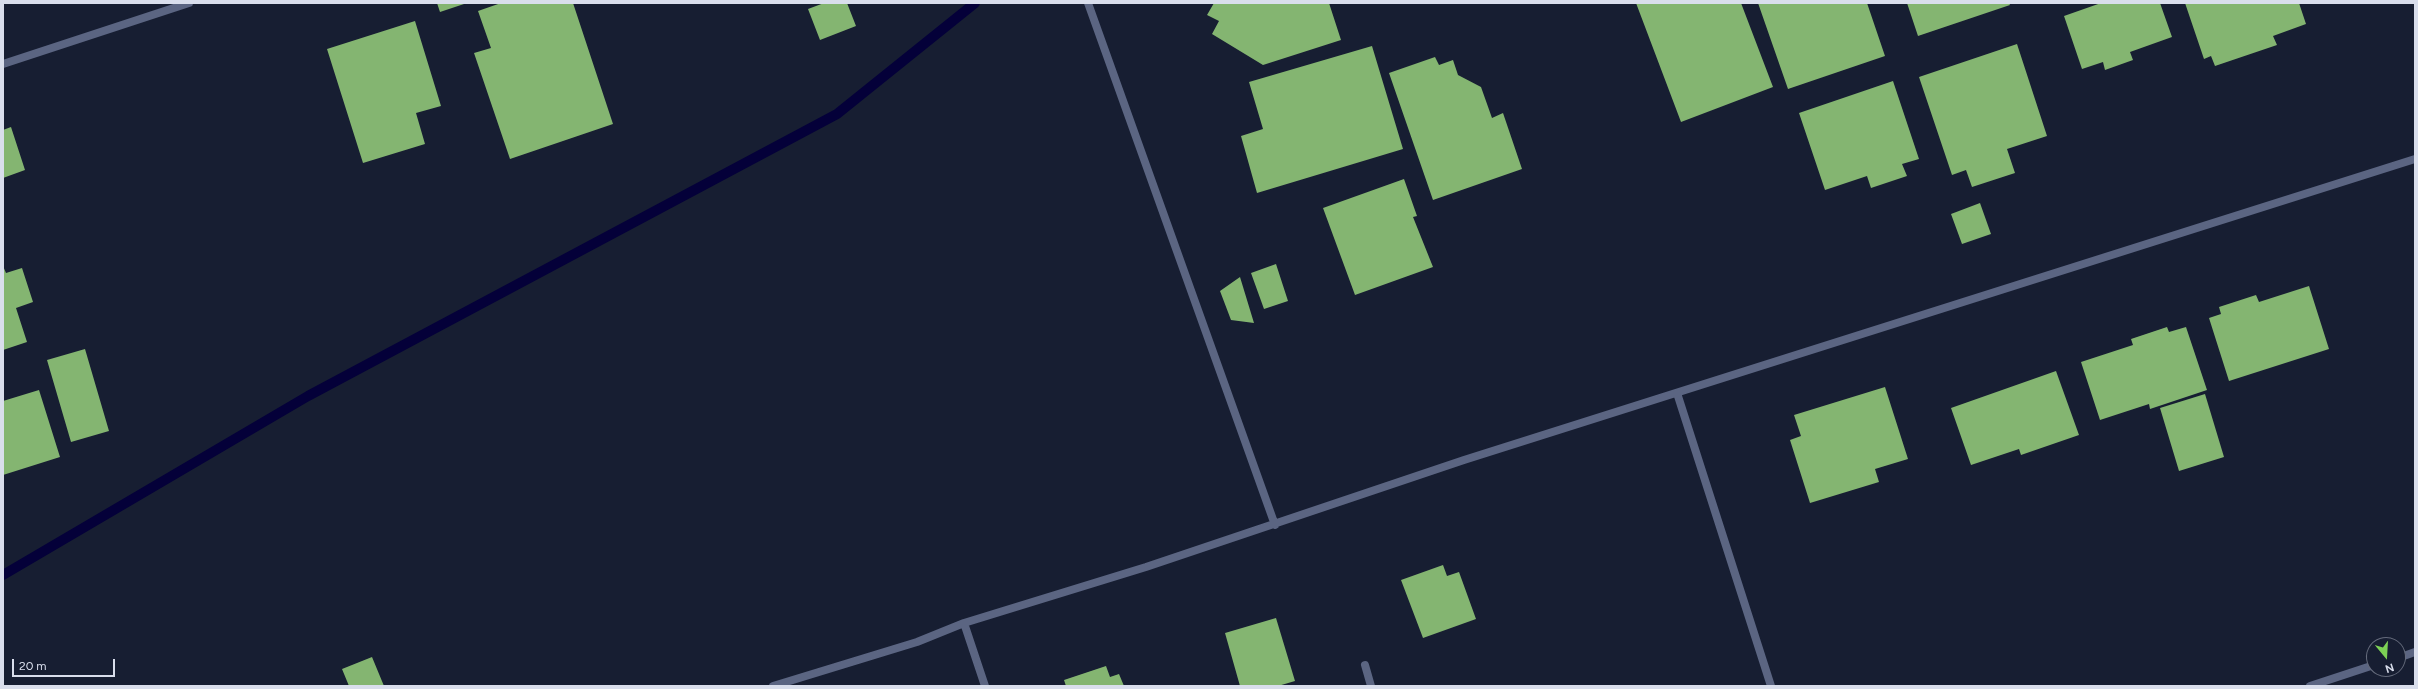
<!DOCTYPE html>
<style>
body{margin:0}
#map{position:relative;width:2418px;height:689px;overflow:hidden;background:#171e32;font-family:Figtree,sans-serif}
canvas{display:block}
.frame{position:absolute;inset:0;border:4px solid #d9deec;pointer-events:none}
.north{position:absolute;left:2366px;top:637px;width:40px;height:40px;box-sizing:border-box;background:#171e32;border:1px solid #656b7c;border-radius:50%;rotate:162deg;font-size:11px;font-weight:700;line-height:16px;text-align:center;color:#d9deec}
.north::after{content:'';display:block;margin:auto;width:14px;height:18px;background:#7cd155;clip-path:polygon(50% 0,100% 100%,50% 72%,0 100%)}
.scale{position:absolute;left:12px;top:659px;width:103px;height:18px;box-sizing:border-box;border:2px solid #d9deec;border-top:0;padding-left:5px;font-size:12px;line-height:14px;white-space:nowrap;color:#d9deec;-webkit-text-stroke:3px #171e32;paint-order:stroke}
</style>
<div id="map">
<canvas width="2418" height="689"></canvas>
<div class="frame"></div>
<div class="north">N</div>
<div class="scale">20 m</div>
</div>
<script>
const ctx = document.querySelector('canvas').getContext('2d');
ctx.lineJoin = 'round';
const toPath = rows => new Path2D(rows.map(r => 'M' + r).join(''));
function trace(path, color, width, dash) { ctx.strokeStyle = color; ctx.lineWidth = width; ctx.lineCap = dash ? 'butt' : 'round'; ctx.setLineDash(dash || []); ctx.stroke(path); }
function fillPath(path, color) { ctx.fillStyle = color; ctx.fill(path, 'evenodd'); }
const stream = toPath([
 [3,575,308,396,837,114,975,3]
]);
const building = toPath([
 [437,3,467,3,440,12],
 [501,3,573,3,613,124,510,159,474,53,491,48,478,11],
 [824,3,847,3,856,26,820,40,808,9],
 [1214,3,1329,3,1341,40,1263,65,1212,34,1219,21,1207,15],
 [1636,3,1741,3,1773,87,1681,122],
 [1758,3,1867,3,1885,56,1788,89],
 [1907,3,2009,3,2010,5,1918,36],
 [2101,3,2160,3,2172,37,2130,52,2133,60,2105,70,2103,62,2082,69,2064,16],
 [2185,3,2299,3,2306,24,2273,36,2277,45,2215,66,2211,56,2204,59],
 [415,21,441,106,416,113,425,144,363,163,327,49],
 [2017,44,2047,136,2007,149,2015,173,1972,187,1966,170,1952,175,1919,77],
 [1372,46,1403,149,1257,193,1241,136,1263,129,1249,82],
 [1435,57,1439,65,1453,60,1458,75,1481,87,1492,118,1503,113,1522,169,1433,200,1389,73],
 [1893,81,1919,159,1902,164,1907,176,1871,188,1867,176,1825,190,1799,113],
 [11,127,25,170,3,178,3,130],
 [1404,179,1417,216,1413,217,1433,267,1355,295,1323,208],
 [1980,203,1991,234,1962,244,1951,214],
 [1276,264,1288,301,1264,309,1251,273],
 [3,266,6,273,22,268,33,302,16,308,27,342,3,350],
 [1240,277,1254,323,1231,320,1220,291],
 [2309,286,2329,349,2229,381,2209,318,2221,314,2219,307,2256,295,2259,302],
 [2167,327,2169,332,2186,327,2207,390,2150,409,2149,404,2100,420,2081,362,2133,345,2131,339],
 [85,349,109,431,71,442,47,360],
 [2056,371,2079,435,2021,455,2019,449,1971,465,1951,408],
 [1885,387,1908,459,1875,469,1879,482,1810,503,1790,440,1801,436,1794,415],
 [39,390,60,457,3,475,3,401],
 [2205,394,2224,457,2179,471,2160,408],
 [1443,565,1447,576,1459,572,1476,619,1423,638,1401,580],
 [1276,618,1295,681,1278,686,1240,686,1225,633],
 [372,657,384,686,349,686,342,669],
 [1106,666,1110,677,1119,674,1124,686,1066,686,1064,680]
]);
const minor = toPath([
 [1088,3,1275,525],
 [3,64,189,3],
 [1677,393,1771,686],
 [964,623,985,686],
 [2398,658,2415,652],
 [1365,665,1371,686],
 [773,686,917,642,964,623,1146,567,1464,460,2415,159],
 [2310,686,2374,665]
]);
trace(stream, '#040039', 10);
fillPath(building, '#84b571');
trace(minor, '#5b6582', 8);
</script>
